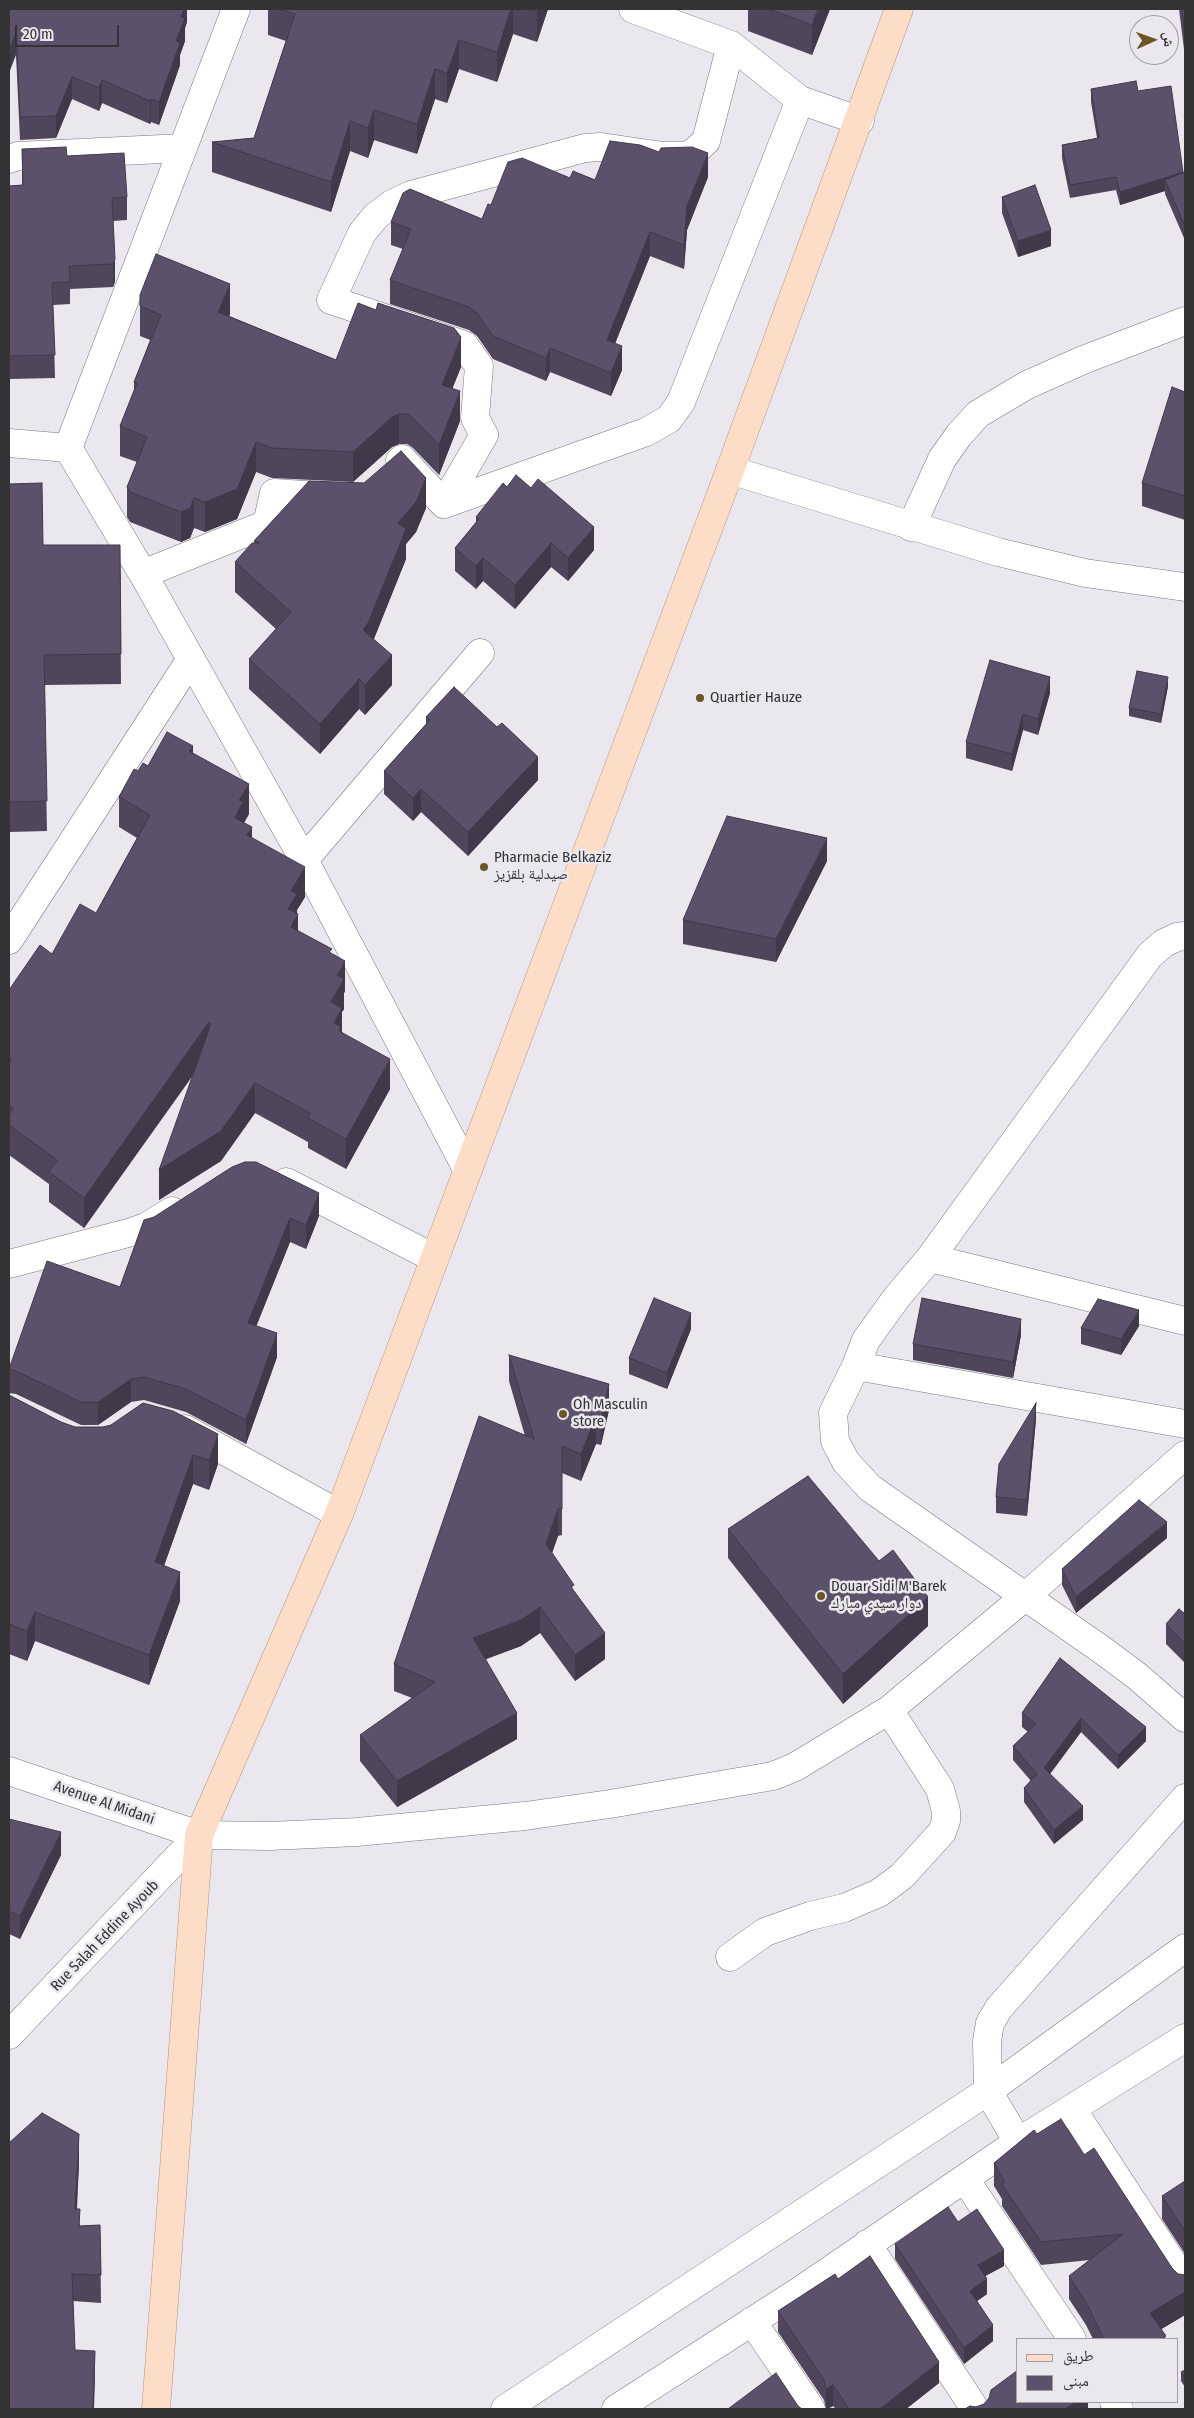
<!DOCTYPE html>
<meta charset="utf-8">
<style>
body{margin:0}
#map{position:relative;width:1194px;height:2418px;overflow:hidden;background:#eae8ee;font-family:"Fira Sans Condensed","Noto Naskh Arabic",sans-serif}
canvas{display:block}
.frame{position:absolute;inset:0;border:10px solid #333234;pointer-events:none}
.legend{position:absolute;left:1016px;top:2338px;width:162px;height:65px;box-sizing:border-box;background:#eae8ee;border:1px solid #a19fa4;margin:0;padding:6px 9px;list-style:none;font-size:15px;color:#333234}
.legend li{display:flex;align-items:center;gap:10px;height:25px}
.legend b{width:25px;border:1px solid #a19fa4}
.north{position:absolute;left:1129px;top:15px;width:50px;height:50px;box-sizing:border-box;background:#eae8ee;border:1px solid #a19fa4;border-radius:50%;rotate:88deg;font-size:14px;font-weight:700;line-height:20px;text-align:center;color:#333234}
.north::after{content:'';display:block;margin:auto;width:18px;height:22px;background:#6b5625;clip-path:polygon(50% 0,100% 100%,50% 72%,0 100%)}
.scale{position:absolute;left:15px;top:25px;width:104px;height:22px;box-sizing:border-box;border:2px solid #333234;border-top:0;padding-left:6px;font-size:15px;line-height:18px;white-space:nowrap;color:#333234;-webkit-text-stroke:4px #eae8ee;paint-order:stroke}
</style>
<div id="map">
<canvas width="1194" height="2418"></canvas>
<div class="frame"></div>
<ul class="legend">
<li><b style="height:6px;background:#feddc8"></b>طريق</li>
<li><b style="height:14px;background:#5c516a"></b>مبنى</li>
</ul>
<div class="north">ش</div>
<div class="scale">20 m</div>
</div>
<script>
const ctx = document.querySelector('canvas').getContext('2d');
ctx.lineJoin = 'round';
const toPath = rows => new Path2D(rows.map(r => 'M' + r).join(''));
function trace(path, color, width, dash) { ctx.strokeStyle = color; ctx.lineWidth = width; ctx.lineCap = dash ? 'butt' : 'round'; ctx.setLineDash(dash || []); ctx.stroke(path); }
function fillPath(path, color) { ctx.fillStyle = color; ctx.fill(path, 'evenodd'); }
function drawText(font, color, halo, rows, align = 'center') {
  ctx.font = font + ' "Fira Sans Condensed","Noto Naskh Arabic",sans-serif'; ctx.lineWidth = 5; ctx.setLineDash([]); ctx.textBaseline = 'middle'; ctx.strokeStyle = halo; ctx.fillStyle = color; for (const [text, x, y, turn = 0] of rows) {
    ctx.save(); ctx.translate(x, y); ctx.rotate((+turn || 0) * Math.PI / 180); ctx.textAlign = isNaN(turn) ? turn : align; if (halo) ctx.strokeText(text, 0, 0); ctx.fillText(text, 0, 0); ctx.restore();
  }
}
const minor = toPath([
 [633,9,731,45],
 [9,159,18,156,183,148],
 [9,443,68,448,143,574,304,860,467,1169],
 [68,448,236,9],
 [400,461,402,459,444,504,646,432,669,419,681,402,800,100],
 [730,470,998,552,1085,573,1185,587],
 [444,504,484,435,475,418,479,366,464,345,331,300,362,233,376,216,392,204,411,195,585,148,601,147,663,156,685,156,694,152,706,141,731,45,800,100,860,121],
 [911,527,942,459,959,435,978,414,1027,385,1083,360,1185,321],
 [143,574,267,524,274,493,334,497],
 [304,860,480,653],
 [1185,936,1177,937,1164,943,1150,955,930,1258,897,1297,866,1340,856,1366,833,1413,835,1441,846,1462,870,1488,1102,1650,1137,1676,1185,1718],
 [9,940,191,659],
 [286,1182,434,1258],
 [930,1258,1185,1321],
 [9,1264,132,1232,146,1227,172,1211],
 [856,1366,1185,1424],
 [185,1429,339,1514],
 [9,1771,199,1835,270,1836,357,1832,525,1816,610,1804,773,1776,795,1767,889,1710,1027,1595,1185,1455],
 [730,1957,765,1932,810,1916,844,1908,879,1893,902,1876,942,1832,946,1821,946,1811,940,1789,889,1710],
 [9,2035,199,1835],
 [1072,2109,1185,2282],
 [1018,2142,988,2091,987,2041,990,2023,999,2008,1185,1798],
 [965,2179,1072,2339],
 [867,2244,975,2409],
 [752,2321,811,2409],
 [1114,2402,1119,2409],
 [505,2409,988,2091,1185,1948],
 [616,2409,798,2292,1018,2142,1185,2038]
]);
const major = toPath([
 [156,2409,199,1835,339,1514,723,489,899,9]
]);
const wall = toPath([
 [9,9,187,9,187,22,185,28,185,41,180,55,180,65,159,125,151,122,150,124,102,103,99,111,72,99,56,138,20,140,16,55],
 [268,9,548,9,537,42,513,34,497,82,459,69,447,103,435,99,417,154,374,140,368,158,350,151,331,212,212,172,212,142,254,138,286,41,268,35],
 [748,9,830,9,812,55,748,31],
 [1179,9,1185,9,1185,57],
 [1091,89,1138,91,1183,173,1185,172,1184,238,1165,194,1165,191,1120,205,1116,190,1070,198,1062,158,1062,145,1097,138,1091,102],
 [22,149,67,156,127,197,127,220,113,221,115,281,113,287,70,289,70,304,53,305,55,378,9,379,9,186,22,185],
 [708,177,687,230,684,269,650,256,615,343,622,370,611,396,550,372,546,381,493,359,477,336,469,330,390,304,390,280,403,249,391,245,391,222,482,219,491,205,570,178,595,180],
 [1002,197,1051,246,1018,257,1002,213],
 [140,295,230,314,229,316,336,360,461,367,452,388,460,421,439,475,413,448,407,444,399,444,392,447,353,482,272,478,256,472,237,519,205,532,194,528,190,538,181,542,130,522,127,517,127,487,137,462,120,456,120,426,134,391,134,382,150,340,140,336],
 [1185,392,1185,520,1142,506,1142,483],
 [9,484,43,545,120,545,121,684,44,685,47,831,9,832],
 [426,508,416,532,406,544,406,559,374,639,392,685,365,715,359,709,320,754,249,689,249,659,276,629,235,592,235,562,254,543,254,541],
 [476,517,594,550,568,581,551,567,515,609,483,581,476,589,455,571,455,548,476,522],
 [1168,686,1161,723,1129,716,1129,708],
 [1050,693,1038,735,1023,730,1012,771,966,758,966,742],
 [426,717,538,780,468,856,421,812,413,821,384,794,384,771,426,724],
 [193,753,249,814,244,823,252,838,305,897,297,910,298,931,332,954,345,991,344,993,344,1009,342,1012,342,1032,390,1089,346,1169,308,1148,308,1142,255,1113,221,1161,159,1200,194,1074,84,1228,49,1202,49,1184,9,1155,9,990,52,954,96,913,137,838,119,827,119,797,138,771,148,766],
 [827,861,776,962,683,944,683,920],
 [319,1216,306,1249,290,1242,256,1326,277,1357,246,1444,186,1412,144,1400,131,1402,98,1425,81,1425,16,1394,9,1393,9,1368,120,1287,144,1220],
 [1139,1326,1121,1355,1081,1344,1081,1328],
 [691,1329,667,1389,629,1374,629,1358],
 [1021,1335,1013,1378,913,1360,913,1344],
 [509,1355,609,1410,601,1445,596,1444,581,1481,562,1473,562,1535,558,1536,552,1553,574,1591,605,1659,575,1681,540,1633,521,1646,486,1659,517,1739,397,1807,360,1761,360,1735,412,1698,394,1691,394,1664,525,1436,509,1381],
 [9,1395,61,1422,75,1427,103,1427,111,1425,143,1403,218,1464,209,1490,193,1484,164,1566,180,1601,149,1685,35,1641,27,1661,9,1654],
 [1036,1419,1027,1516,996,1513,996,1497],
 [728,1529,928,1626,843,1704,728,1558],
 [1167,1538,1076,1613,1062,1585,1062,1569],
 [1185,1614,1185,1663,1166,1644,1166,1624],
 [1060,1658,1146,1741,1118,1769,1081,1732,1050,1774,1083,1820,1054,1844,1024,1802,1024,1788,1031,1781,1013,1760,1013,1746,1028,1732,1022,1727,1022,1713],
 [9,1819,61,1855,20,1939,9,1934],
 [1037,2134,1084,2155,1172,2268,1178,2274,1185,2275,1185,2315,1161,2329,1166,2339,1093,2339,1086,2325,1069,2299,1069,2276,1090,2260,1041,2265,1002,2206,1002,2199,994,2186,994,2163],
 [79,2162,77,2209,80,2226,100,2225,101,2303,73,2301,75,2350,95,2378,9,2409],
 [1185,2181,1185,2254,1162,2219,1162,2196],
 [958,2222,1004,2266,985,2276,987,2294,977,2301,993,2341,964,2364,895,2259,895,2244],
 [838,2279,939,2383,906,2409,836,2409,833,2406,828,2409,826,2409,824,2400,778,2332,778,2311],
 [1185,2370,1185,2387,1181,2381,1181,2372]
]);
const shadedWall = toPath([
 [184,9,187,9,187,22,185,28,185,41,180,55,180,65,159,125,159,102,176,41,181,17],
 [511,9,513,9,513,34,497,82,497,52],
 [538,9,548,9,537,42,537,12],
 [818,9,830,9,812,55,812,25],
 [16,32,16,55,9,73,9,51],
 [459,40,459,69,447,103,447,73],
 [435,69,435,99,417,154,417,124],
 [72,77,72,99,56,138,56,116],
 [102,80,102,103,99,111,99,88],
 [151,99,151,122,150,124,150,101],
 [374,110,374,140,368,158,368,128],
 [350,121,350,151,331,212,331,182],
 [708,153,708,177,687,230,684,269,684,245,687,206],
 [1183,172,1183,185,1165,180,1165,191,1120,205,1120,192],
 [1185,223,1185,238,1184,238,1184,224],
 [1051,230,1051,246,1018,257,1018,241],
 [650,232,650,256,607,364,607,340],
 [115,259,115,281,113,287,113,264],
 [230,284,230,314,218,342,218,312],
 [461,337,461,367,442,415,442,385],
 [622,346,622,370,611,396,611,373],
 [550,348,550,372,546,381,546,358],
 [460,391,460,421,439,475,439,445],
 [399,414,399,444,392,447,353,482,353,452,392,417],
 [256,442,256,472,237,519,205,532,205,502],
 [426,478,426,508,416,532,406,544,406,559,368,653,363,630,398,523],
 [194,498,194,528,190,538,181,542,181,512],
 [594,527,594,550,568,581,568,558],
 [551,543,551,567,515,609,515,585],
 [483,558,483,581,476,589,476,566],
 [392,655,392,685,365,715,365,685],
 [1050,677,1050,693,1038,735,1038,719],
 [1168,677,1168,686,1161,723,1161,714],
 [359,679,359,709,320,754,320,724],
 [1023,714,1023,730,1012,771,1012,754],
 [193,746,193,776,189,751],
 [538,757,538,780,468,856,468,832],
 [249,784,249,814,243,824,235,818,239,800],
 [421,789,421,812,413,821,413,798],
 [252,827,252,857,247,835],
 [827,838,827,861,776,962,776,939],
 [305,867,305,897,297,910,297,916,298,914,298,944,291,957,288,909,291,891],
 [345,961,345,991,344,993,344,1009,342,1012,342,1038,331,1032,331,1002,337,975],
 [209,1022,209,1052,84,1228,84,1198],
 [390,1059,390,1089,346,1169,346,1139],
 [255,1083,255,1113,221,1161,159,1200,159,1170],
 [319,1193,319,1216,306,1249,306,1225],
 [290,1218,290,1242,248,1347,248,1323],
 [1139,1310,1139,1326,1121,1355,1121,1339],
 [691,1313,691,1329,667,1389,667,1373],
 [1021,1319,1021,1335,1013,1378,1013,1362],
 [277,1333,277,1357,246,1444,246,1420],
 [131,1379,131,1402,98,1425,98,1402],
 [609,1384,609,1410,601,1445,601,1419],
 [1036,1403,1036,1419,1027,1516,1027,1500],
 [596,1417,596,1444,581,1481,581,1454],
 [218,1434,218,1464,209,1490,209,1460],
 [193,1455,193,1484,155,1591,155,1562],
 [558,1509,558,1536,546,1570,546,1544],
 [1167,1522,1167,1538,1076,1613,1076,1597],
 [180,1572,180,1601,149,1685,149,1655],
 [928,1597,928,1626,843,1704,843,1674],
 [540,1607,540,1633,521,1646,473,1664,473,1638],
 [35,1612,35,1641,27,1661,27,1631],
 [605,1633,605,1659,575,1681,575,1655],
 [517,1713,517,1739,397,1807,397,1781],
 [1081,1718,1081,1732,1044,1782,1044,1768],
 [1146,1727,1146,1741,1118,1769,1118,1755],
 [1083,1806,1083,1820,1054,1844,1054,1830],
 [61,1832,61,1855,20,1939,20,1916],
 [79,2134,79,2162,75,2237,75,2209],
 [1004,2250,1004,2266,978,2280,978,2265],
 [987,2279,987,2294,970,2306,970,2291],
 [1185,2292,1185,2315,1150,2336,1150,2313],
 [993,2325,993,2341,964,2364,964,2348],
 [95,2351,95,2378,94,2409,93,2409],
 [939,2362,939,2383,906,2409,880,2409],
 [833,2385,833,2406,826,2409,826,2389],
 [1076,2402,1088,2402,1088,2409,1064,2409]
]);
const building = toPath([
 [9,9,184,9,181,17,185,18,176,41,180,43,159,102,151,99,150,101,102,80,99,88,72,77,56,116,20,117,16,32,9,51,9,9],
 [278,9,511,9,497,52,459,40,447,73,435,69,417,124,374,110,368,128,350,121,331,182,212,142,254,138,295,14,278,9],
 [528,9,538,9,537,12,528,9],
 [768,9,818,9,812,25,768,9],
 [1182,9,1185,9,1185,36,1182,9],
 [1136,81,1138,91,1171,86,1183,172,1120,192,1116,177,1070,185,1062,145,1099,138,1091,89,1136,81],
 [610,141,640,145,659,152,661,148,692,147,708,153,687,206,684,245,650,232,607,340,622,346,611,373,550,348,546,358,493,336,477,313,469,307,390,280,411,229,391,222,403,193,410,189,482,219,488,204,491,205,508,162,522,158,570,178,573,171,595,180,610,141],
 [66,147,67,156,124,153,127,197,112,198,115,259,113,264,69,266,70,282,52,283,55,355,9,356,9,186,23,185,22,149,66,147],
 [1185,172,1185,223,1184,224,1165,180,1185,172],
 [1035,185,1051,230,1018,241,1002,197,1035,185],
 [156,254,230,284,218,312,336,360,358,303,376,310,378,303,454,328,461,337,442,385,460,391,439,445,413,418,407,414,399,414,392,417,353,452,272,448,256,442,237,489,205,502,194,498,190,508,181,512,130,492,127,487,147,437,120,426,137,383,134,382,161,315,140,306,140,295,156,254],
 [1172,387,1185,392,1185,496,1142,483,1172,387],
 [401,451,426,478,416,502,398,523,406,529,368,623,363,630,392,655,365,685,359,679,320,724,249,659,291,612,235,562,252,543,260,543,254,541,309,481,364,483,401,451],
 [516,475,531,488,538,479,594,527,568,558,551,543,515,585,483,558,476,566,455,548,479,519,476,517,503,483,507,487,516,475],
 [42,483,43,545,120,545,121,654,44,655,47,801,9,802,9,484,42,483],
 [990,660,1050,677,1038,719,1023,714,1012,754,966,742,990,660],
 [1137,671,1168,677,1161,714,1129,708,1137,671],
 [454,687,497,727,502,723,538,757,468,832,421,789,413,798,384,771,430,720,426,717,454,687],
 [167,732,193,746,189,751,249,784,239,800,243,802,235,818,252,827,247,835,305,867,291,891,297,894,288,909,298,914,291,927,332,949,329,952,345,961,337,975,344,979,331,1002,342,1008,334,1023,341,1027,339,1031,390,1059,346,1139,308,1118,310,1113,255,1083,221,1131,159,1170,211,1024,209,1022,84,1198,49,1172,57,1160,9,1125,9,1115,13,1108,9,1105,9,1062,11,1059,9,1058,9,990,40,945,52,954,80,904,96,913,150,815,119,797,134,769,138,771,143,763,148,766,167,732],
 [727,816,827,838,776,939,683,920,727,816],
 [245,1162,256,1162,319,1193,306,1225,290,1218,248,1323,277,1333,246,1420,186,1389,144,1377,131,1379,98,1402,81,1402,16,1371,9,1369,47,1261,120,1287,144,1220,154,1217,232,1167,245,1162],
 [654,1298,691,1313,667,1373,629,1358,654,1298],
 [922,1298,1021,1319,1013,1362,913,1344,922,1298],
 [1098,1299,1139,1310,1121,1339,1081,1328,1098,1299],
 [509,1355,609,1384,601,1419,596,1417,581,1454,562,1446,562,1509,558,1509,546,1544,574,1585,571,1587,605,1633,575,1655,540,1607,521,1620,473,1638,517,1713,397,1781,360,1735,435,1682,394,1664,479,1416,534,1439,509,1355],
 [9,1395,61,1422,75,1427,103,1427,111,1425,143,1403,173,1411,218,1434,209,1460,193,1455,155,1562,180,1572,149,1655,35,1612,27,1631,9,1624,9,1395],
 [1036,1403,1027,1500,996,1497,999,1464,1036,1403],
 [808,1476,879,1561,893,1550,928,1597,843,1674,728,1529,808,1476],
 [1139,1500,1167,1522,1076,1597,1062,1569,1139,1500],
 [1179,1609,1185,1614,1185,1643,1166,1624,1179,1609],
 [1060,1658,1146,1727,1118,1755,1081,1718,1044,1768,1083,1806,1054,1830,1024,1788,1037,1774,1013,1746,1036,1724,1022,1713,1060,1658],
 [9,1819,61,1832,20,1916,9,1911,9,1819],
 [42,2113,79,2134,75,2209,80,2209,79,2226,100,2225,101,2275,72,2274,75,2350,95,2351,93,2409,9,2409,9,2143,42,2113],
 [1061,2119,1084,2155,1094,2148,1172,2268,1178,2274,1185,2275,1185,2292,1150,2313,1166,2336,1161,2339,1104,2339,1086,2302,1069,2276,1123,2234,1041,2242,1002,2184,1005,2182,994,2163,1034,2130,1037,2134,1061,2119],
 [1185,2181,1185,2231,1162,2196,1185,2181],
 [948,2207,958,2222,977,2209,1004,2250,978,2265,987,2279,970,2291,993,2325,964,2348,895,2244,948,2207],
 [870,2256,939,2362,880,2409,849,2409,833,2385,826,2389,824,2380,778,2311,835,2274,838,2279,870,2256],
 [1018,2370,1018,2402,1076,2402,1064,2409,965,2409,970,2406,976,2407,984,2404,989,2398,991,2390,1018,2370],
 [1185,2370,1185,2378,1181,2372,1185,2370],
 [776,2373,798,2406,802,2409,728,2409,776,2373]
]);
const markers = [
 [700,698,5,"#6b5625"],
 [484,867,5,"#6b5625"],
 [563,1414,5,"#6b5625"],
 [821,1596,5,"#6b5625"]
];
const poiNames = [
 ["Quartier Hauze",710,698],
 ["Pharmacie Belkaziz",494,858],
 ["صيدلية بلقزيز",494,875],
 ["Oh Masculin",573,1405],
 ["store",573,1422],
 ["Douar Sidi M'Barek",831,1587],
 ["دوار سيدي مبارك",831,1604]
];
const streetNames = [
 ["Avenue Al Midani",104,1803,19],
 ["Rue Salah Eddine Ayoub",105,1936,-46]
];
trace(minor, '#7a787d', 29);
trace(major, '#b6927c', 29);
trace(minor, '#fff', 28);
trace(major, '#feddc8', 28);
fillPath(wall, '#4f465b');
fillPath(shadedWall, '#40394a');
fillPath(building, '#5c516a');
trace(building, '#40394a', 1);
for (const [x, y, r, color] of markers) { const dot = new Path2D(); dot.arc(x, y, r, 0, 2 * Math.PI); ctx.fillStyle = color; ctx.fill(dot); trace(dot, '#eae8ee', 2); }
drawText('15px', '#333234', '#eae8ee', poiNames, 'left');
drawText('15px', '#333234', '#eae8ee', streetNames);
</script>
